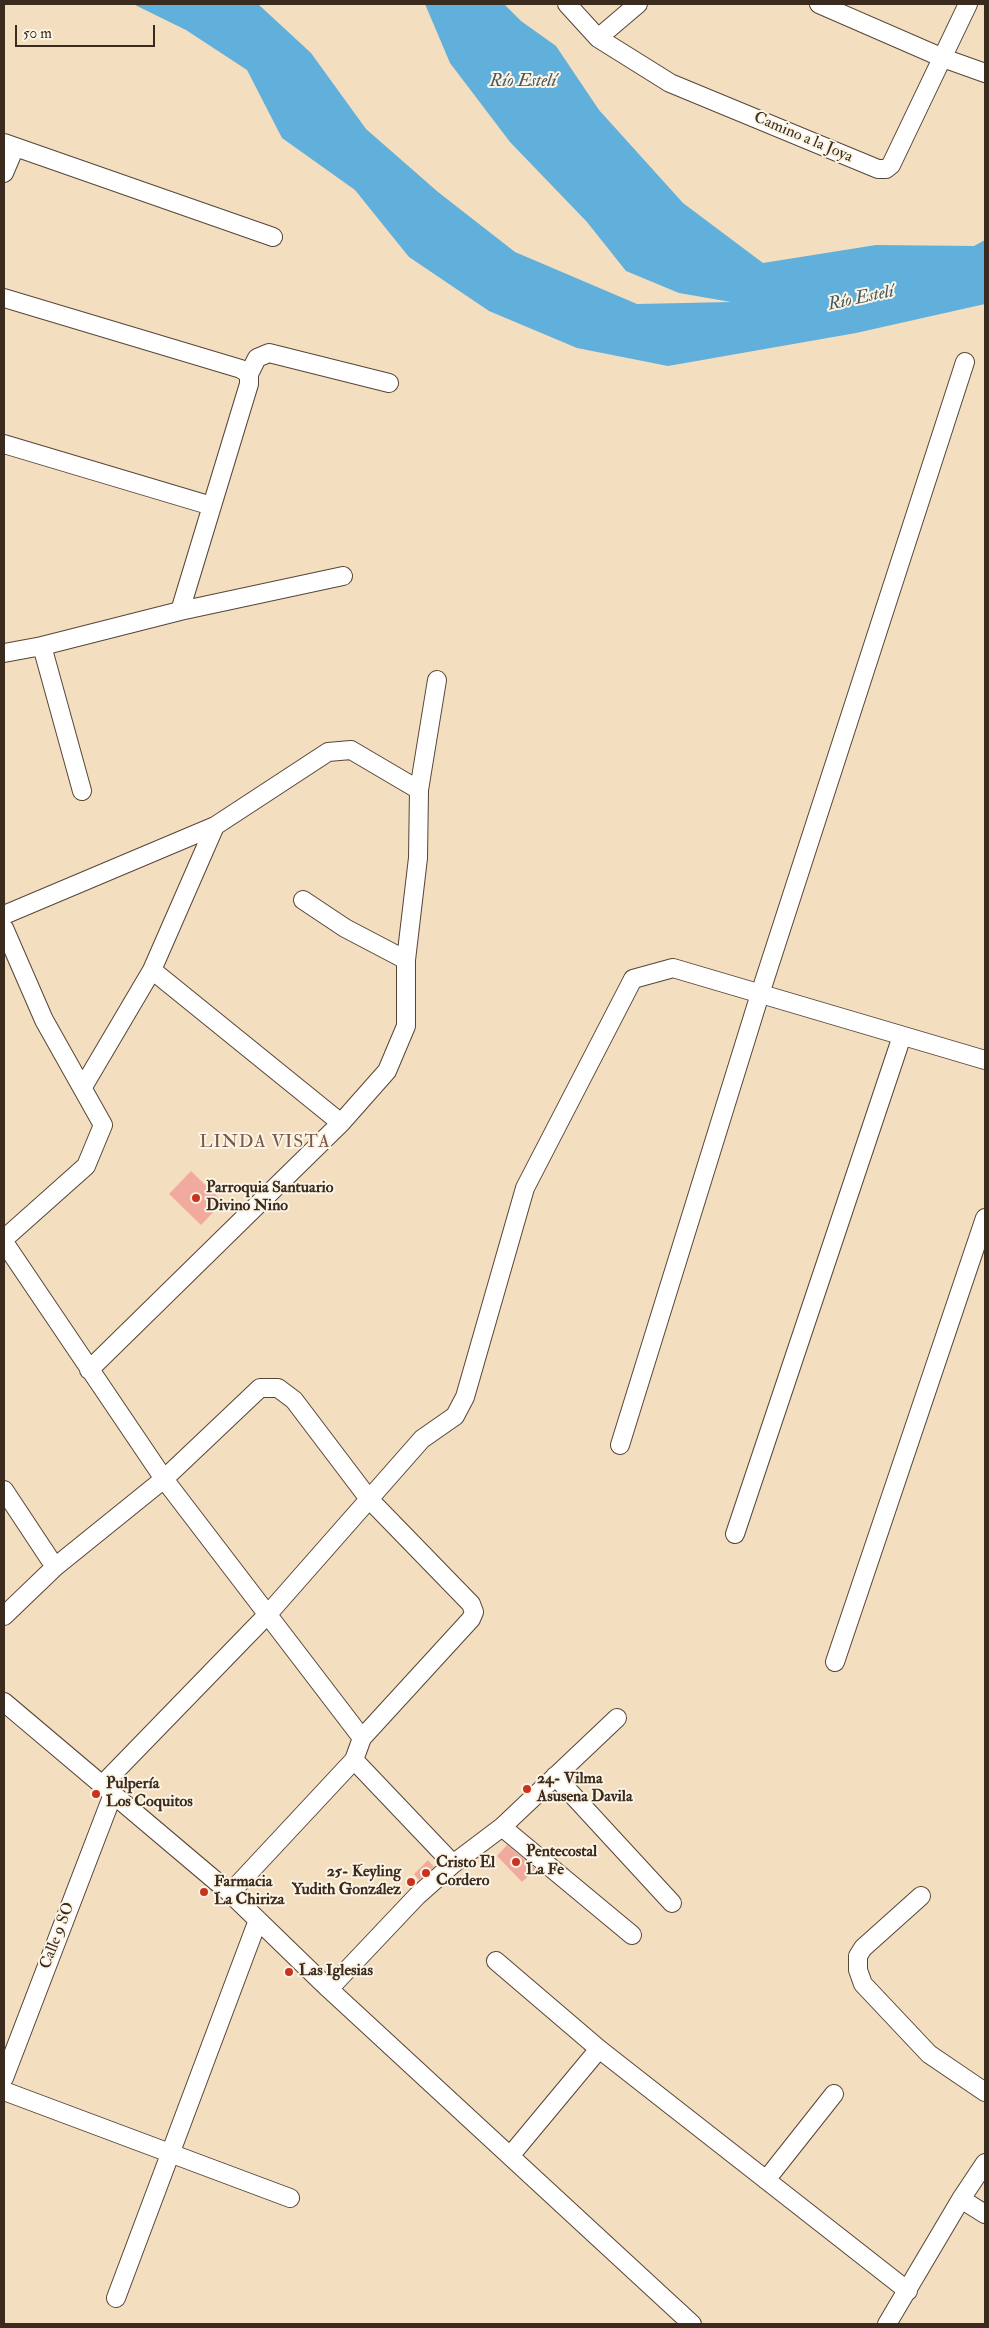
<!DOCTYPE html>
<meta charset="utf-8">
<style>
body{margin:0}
#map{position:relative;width:989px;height:2328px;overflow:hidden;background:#f3dec0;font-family:"IM FELL Double Pica",serif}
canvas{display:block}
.frame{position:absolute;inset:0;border:5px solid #3b2a1e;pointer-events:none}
.scale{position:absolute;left:15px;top:25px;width:140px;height:22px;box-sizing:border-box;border:2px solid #3b2a1e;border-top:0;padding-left:6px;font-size:15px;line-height:18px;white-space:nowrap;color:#3b2a1e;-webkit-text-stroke:4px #fcf5e5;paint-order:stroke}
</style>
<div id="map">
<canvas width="989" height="2328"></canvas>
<div class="frame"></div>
<div class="scale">50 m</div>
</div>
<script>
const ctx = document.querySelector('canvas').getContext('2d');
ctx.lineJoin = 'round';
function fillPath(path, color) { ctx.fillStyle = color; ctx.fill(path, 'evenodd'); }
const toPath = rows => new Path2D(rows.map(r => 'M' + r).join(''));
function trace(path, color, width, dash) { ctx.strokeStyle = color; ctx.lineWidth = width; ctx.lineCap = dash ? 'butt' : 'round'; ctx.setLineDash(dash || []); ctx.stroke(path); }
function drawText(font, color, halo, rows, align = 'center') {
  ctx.font = font + ' "IM FELL Double Pica",serif'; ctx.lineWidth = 4; ctx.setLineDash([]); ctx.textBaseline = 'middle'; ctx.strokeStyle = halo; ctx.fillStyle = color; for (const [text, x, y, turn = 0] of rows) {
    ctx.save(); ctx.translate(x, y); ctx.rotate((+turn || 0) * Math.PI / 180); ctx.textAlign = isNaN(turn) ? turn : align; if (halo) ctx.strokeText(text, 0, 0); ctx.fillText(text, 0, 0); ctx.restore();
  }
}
const water = toPath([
 [133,4,258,4,311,53,366,129,438,192,515,252,637,304,731,302,679,293,626,271,587,222,510,142,450,63,425,4,504,4,521,21,556,46,599,110,683,203,763,263,876,245,974,246,985,240,985,304,856,333,668,366,577,348,489,311,409,257,355,190,282,138,247,70,186,30]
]);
const building = toPath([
 [191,1171,223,1202,201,1225,169,1194],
 [507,1845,536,1869,522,1882,497,1856],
 [428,1860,434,1867,419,1880,414,1874]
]);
const minor = toPath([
 [567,4,598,38,670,83,878,169,886,169,891,165,968,4],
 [819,4,943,58,985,73],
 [598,38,638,4],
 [4,143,273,237],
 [4,173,15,147],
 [4,298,241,369,249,374,249,384,180,611],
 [249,374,257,358,269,353,389,383],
 [4,444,212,506],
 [42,646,82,791],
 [4,653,42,646,180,611,343,576],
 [303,900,345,928,406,960],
 [4,915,215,826,328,752,351,750,419,790],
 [4,928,44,1020,103,1125,86,1166,4,1239],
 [152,970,341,1123],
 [83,1087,152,970,215,826],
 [4,1242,164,1479,362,1738],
 [89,1370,341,1123,387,1071,406,1026,406,960,418,858,419,790,437,680],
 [620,1445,760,994,965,362],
 [4,1490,55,1567],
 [735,1534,902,1036],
 [4,1616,55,1567,164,1479,260,1388,278,1388,294,1400,369,1499,471,1604,474,1612,471,1619,362,1738,354,1760,230,1893],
 [835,1662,985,1218],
 [4,1702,230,1893,329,1989,692,2324],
 [354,1760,453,1864],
 [555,1776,672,1903],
 [103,1784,268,1614,422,1439,455,1416,465,1397,525,1188,633,979,673,968,985,1060],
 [502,1827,632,1935],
 [921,1896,863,1948,858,1956,858,1970,863,1984,929,2054,985,2092],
 [496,1961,599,2049,908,2291],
 [329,1989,417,1896,453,1864,502,1827,617,1718],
 [4,2078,113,1794],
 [4,2091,290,2198],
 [510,2156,599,2049],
 [766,2180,834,2094],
 [961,2199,985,2214],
 [116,2298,258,1920],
 [887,2324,961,2199,985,2163]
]);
const markers = [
 [196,1198,5,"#c8321e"],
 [527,1789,5,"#c8321e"],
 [96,1794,5,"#c8321e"],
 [516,1862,5,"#c8321e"],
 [426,1873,5,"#c8321e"],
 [411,1882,5,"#c8321e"],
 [204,1892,5,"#c8321e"],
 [289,1972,5,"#c8321e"]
];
const streetNames = [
 ["Camino a la Joya",803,138,23],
 ["Calle 9 SO",58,1936,-69]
];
const poiNames = [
 ["Parroquia Santuario",206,1189],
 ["Divino Nino",206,1207],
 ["24- Vilma",537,1780],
 ["Asusena Davila",537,1798],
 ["Pulpería",106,1785],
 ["Los Coquitos",106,1803],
 ["Pentecostal",526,1853],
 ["La Fe",526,1871],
 ["Cristo El",436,1864],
 ["Cordero",436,1882],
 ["25- Keyling",401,1873,"right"],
 ["Yudith González",401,1891,"right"],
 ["Farmacia",214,1883],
 ["La Chiriza",214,1901],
 ["Las Iglesias",299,1972]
];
const waterNames = [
 ["Río Estelí",523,82],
 ["Río Estelí",861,299,-12]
];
const neighbourhoodNames = [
 ["LINDA VISTA",265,1143]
];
fillPath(water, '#61afdb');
fillPath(building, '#f1ab9e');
trace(minor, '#574536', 20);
trace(minor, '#fff', 18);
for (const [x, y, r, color] of markers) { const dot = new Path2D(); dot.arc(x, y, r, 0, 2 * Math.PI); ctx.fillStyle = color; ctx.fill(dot); trace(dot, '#fcf5e5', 2); }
drawText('16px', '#3b2a1e', '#fcf5e5', streetNames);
drawText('bold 16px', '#3b2a1e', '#fcf5e5', poiNames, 'left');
drawText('italic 18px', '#485960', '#fcf5e5', waterNames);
ctx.letterSpacing = '1px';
drawText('18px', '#7b574b', '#fcf5e5', neighbourhoodNames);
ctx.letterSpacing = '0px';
</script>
